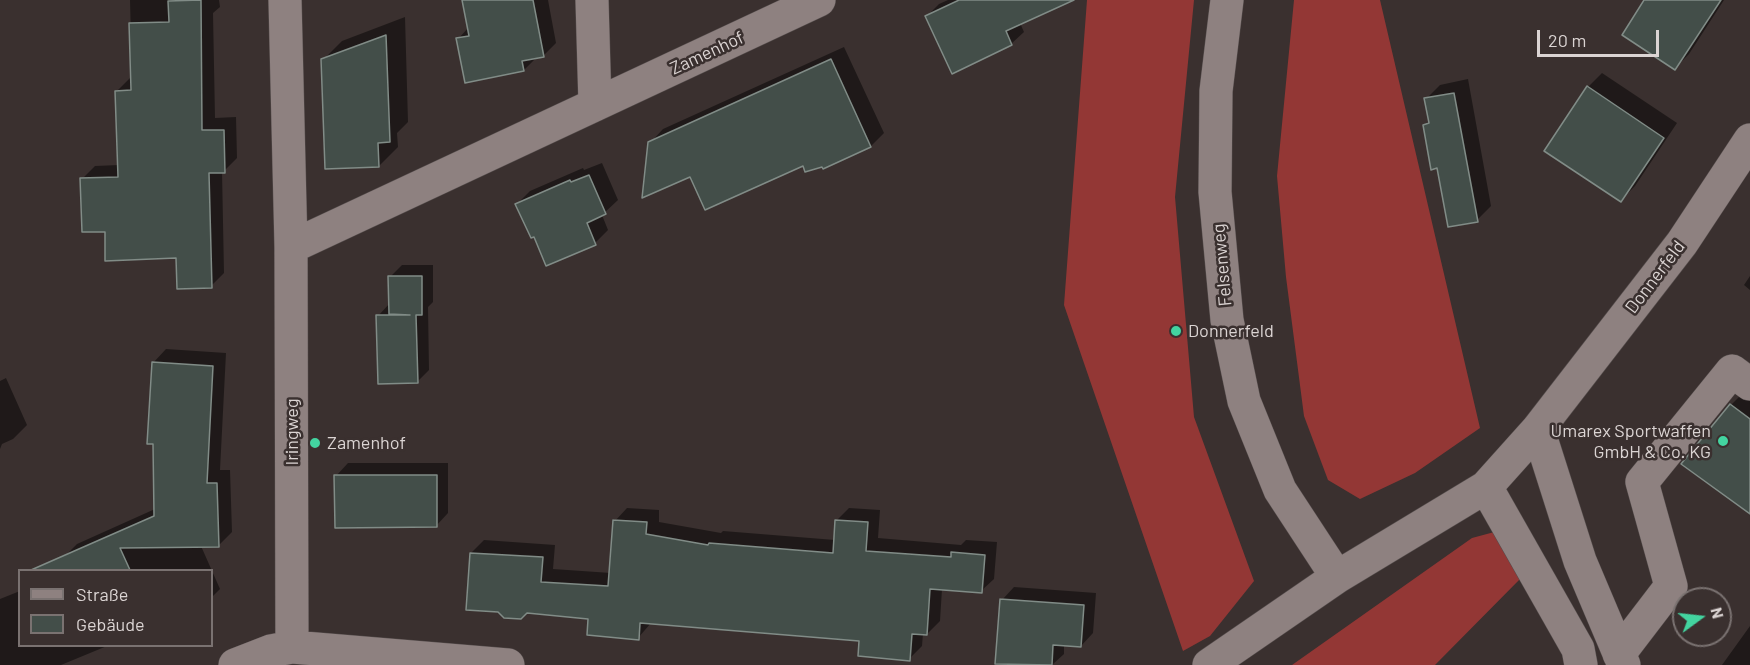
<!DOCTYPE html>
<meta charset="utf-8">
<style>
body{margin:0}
#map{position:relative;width:1750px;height:665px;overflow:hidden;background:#3a302f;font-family:Barlow,sans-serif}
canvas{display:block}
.legend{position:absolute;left:18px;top:569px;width:195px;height:78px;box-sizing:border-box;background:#3a302f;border:2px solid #7a7271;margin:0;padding:8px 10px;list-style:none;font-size:18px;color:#dbd4d3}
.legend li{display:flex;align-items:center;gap:12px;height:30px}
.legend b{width:30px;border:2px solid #7a7271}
.north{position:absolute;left:1672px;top:587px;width:60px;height:60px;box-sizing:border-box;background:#3a302f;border:2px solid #7a7271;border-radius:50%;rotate:75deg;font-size:16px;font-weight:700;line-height:24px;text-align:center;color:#dbd4d3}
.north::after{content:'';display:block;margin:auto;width:21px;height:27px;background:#43d4a0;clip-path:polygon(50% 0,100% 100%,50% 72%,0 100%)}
.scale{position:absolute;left:1537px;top:30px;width:122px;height:27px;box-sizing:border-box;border:3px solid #dbd4d3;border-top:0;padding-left:8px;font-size:18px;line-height:21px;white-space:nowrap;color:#dbd4d3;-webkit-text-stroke:4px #3a302f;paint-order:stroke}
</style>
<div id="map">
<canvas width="1750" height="665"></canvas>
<ul class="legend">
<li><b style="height:8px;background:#8e8180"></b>Straße</li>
<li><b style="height:16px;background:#434e49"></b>Gebäude</li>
</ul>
<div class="north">N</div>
<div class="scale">20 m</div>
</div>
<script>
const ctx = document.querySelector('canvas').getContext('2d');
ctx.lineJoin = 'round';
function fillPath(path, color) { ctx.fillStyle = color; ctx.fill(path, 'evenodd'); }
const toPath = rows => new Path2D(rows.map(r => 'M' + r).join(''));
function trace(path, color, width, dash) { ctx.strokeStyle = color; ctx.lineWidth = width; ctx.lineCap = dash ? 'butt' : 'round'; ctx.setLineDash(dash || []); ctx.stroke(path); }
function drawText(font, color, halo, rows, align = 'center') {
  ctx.font = font + ' Barlow,sans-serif'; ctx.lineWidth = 5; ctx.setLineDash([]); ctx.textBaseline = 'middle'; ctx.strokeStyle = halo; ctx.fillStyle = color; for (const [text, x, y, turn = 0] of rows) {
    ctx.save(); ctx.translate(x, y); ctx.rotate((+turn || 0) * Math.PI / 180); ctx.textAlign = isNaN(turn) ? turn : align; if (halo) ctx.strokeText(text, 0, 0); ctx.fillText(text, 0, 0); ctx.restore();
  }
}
const forest = toPath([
 [1087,0,1194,0,1175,197,1194,417,1254,581,1210,636,1183,651,1064,305],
 [1294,0,1380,0,1480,428,1415,473,1360,499,1328,480,1304,416,1286,277,1277,176],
 [1498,531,1523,576,1435,665,1292,665,1472,538]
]);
const shadow = toPath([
 [130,0,219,0,220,7,213,13,215,118,236,117,237,158,224,171,222,171,224,273,211,286,82,179,95,166,119,165,117,91,130,78,132,78],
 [464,0,548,0,556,43,543,56,537,57,524,70,458,39,469,27],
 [948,0,1047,0,1020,23,1024,32,1011,44,926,17,939,4],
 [1646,0,1724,0,1689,54,1675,68],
 [405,17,408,122,397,133,398,147,379,166,323,60,342,41],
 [844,47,884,133,871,146,823,165,803,164,691,175,650,143,663,129],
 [1602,73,1677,123,1635,186,1621,200,1588,87],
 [1468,79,1491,206,1477,220,1424,125,1430,120,1426,99,1440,85],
 [602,163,618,200,602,215,608,230,595,243,535,235,517,204,530,191,583,168,584,170],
 [402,265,433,265,433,302,428,307,429,370,417,382,378,316,390,303,390,277],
 [1750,276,1750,290,1744,285],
 [166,349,226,353,220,470,230,470,232,532,218,546,201,546,220,589,212,597,212,570,67,570,69,569,64,557,77,544,155,509,153,363],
 [6,378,27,425,13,439,2,444,0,449,0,381],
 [1750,386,1750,512,1731,405],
 [348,463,448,463,448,513,436,526,336,476],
 [627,508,659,510,659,522,721,533,723,531,835,540,836,521,849,508,880,510,878,538,961,545,966,540,997,542,994,579,981,591,942,589,940,621,927,634,923,633,922,646,909,659,860,640,651,623,638,638,589,618,471,553,484,540,555,545,553,569,611,573,615,521],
 [1014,587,1096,593,1093,633,1081,646,1064,644,1064,654,1052,665,997,662,1002,600],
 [20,591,20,646,107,646,61,665,0,665,0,599],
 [1750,626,1750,665,1722,665]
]);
const building = toPath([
 [201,0,202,130,224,130,225,173,209,173,212,288,177,289,176,258,105,261,105,232,82,232,80,178,118,177,115,91,131,90,129,23,169,22,168,1,201,0],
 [462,0,533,0,544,57,522,61,524,71,465,83,456,38,469,36,462,0],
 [959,0,1074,0,1006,31,1012,45,952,74,925,16,959,0],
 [1644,0,1721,0,1675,70,1622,35,1644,0],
 [386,35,390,142,378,143,379,167,325,169,321,59,386,35],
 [831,59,871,147,823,169,822,167,805,172,803,166,705,210,690,177,642,198,648,142,831,59],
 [1587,86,1664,138,1621,202,1544,151,1587,86],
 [1454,93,1478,222,1448,227,1437,168,1431,170,1423,125,1429,123,1424,98,1454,93],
 [589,175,606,214,587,223,596,245,546,266,534,237,531,238,515,204,570,180,571,182,589,175],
 [388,276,422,276,422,315,416,315,418,383,378,384,376,315,410,315,389,314,388,276],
 [152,362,213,366,207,483,217,483,219,547,120,548,130,570,31,570,154,516,153,444,147,444,152,362],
 [1730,404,1750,419,1750,514,1681,464,1730,404],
 [334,475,437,475,437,527,335,528,334,475],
 [613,520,647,522,646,534,708,545,709,543,833,553,835,520,868,522,866,551,951,557,951,552,985,555,982,593,930,589,927,635,912,634,910,661,858,656,859,641,640,623,639,640,587,635,588,619,527,613,521,619,504,618,498,612,466,610,470,553,543,557,541,582,608,586,613,520],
 [1000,599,1084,605,1081,647,1053,645,1052,665,995,664,1000,599]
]);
const minor = toPath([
 [285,0,291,247,292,647,508,665],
 [592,0,595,105],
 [1227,0,1216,91,1215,192,1227,320,1244,401,1280,490,1337,577],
 [291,247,819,0],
 [1538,429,1580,561,1624,665],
 [1486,487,1578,649,1581,665],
 [1619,654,1671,586,1642,482,1732,371,1750,384],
 [235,665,271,651,292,647],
 [1209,665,1337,577,1486,487,1538,429,1682,243,1750,140]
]);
const markers = [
 [1176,331,6,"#43d4a0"],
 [1723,441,6,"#43d4a0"],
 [315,443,6,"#43d4a0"]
];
const streetNames = [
 ["Zamenhof",707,53,-25],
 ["Felsenweg",1222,265,-95],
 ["Donnerfeld",1655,277,-53],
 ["Iringweg",292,432,-90]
];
const poiNames = [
 ["Donnerfeld",1188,331],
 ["Umarex Sportwaffen",1711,431,"right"],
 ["GmbH & Co. KG",1711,452,"right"],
 ["Zamenhof",327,443]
];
fillPath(forest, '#933735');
fillPath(shadow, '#0007');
fillPath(building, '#434e49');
trace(building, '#818c87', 1.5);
trace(minor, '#554d4c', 34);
trace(minor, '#8e8180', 33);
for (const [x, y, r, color] of markers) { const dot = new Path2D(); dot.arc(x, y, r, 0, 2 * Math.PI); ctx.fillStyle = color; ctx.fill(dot); trace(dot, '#3a302f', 2); }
drawText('18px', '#dbd4d3', '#3a302f', streetNames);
drawText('18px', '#dbd4d3', '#3a302f', poiNames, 'left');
</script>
